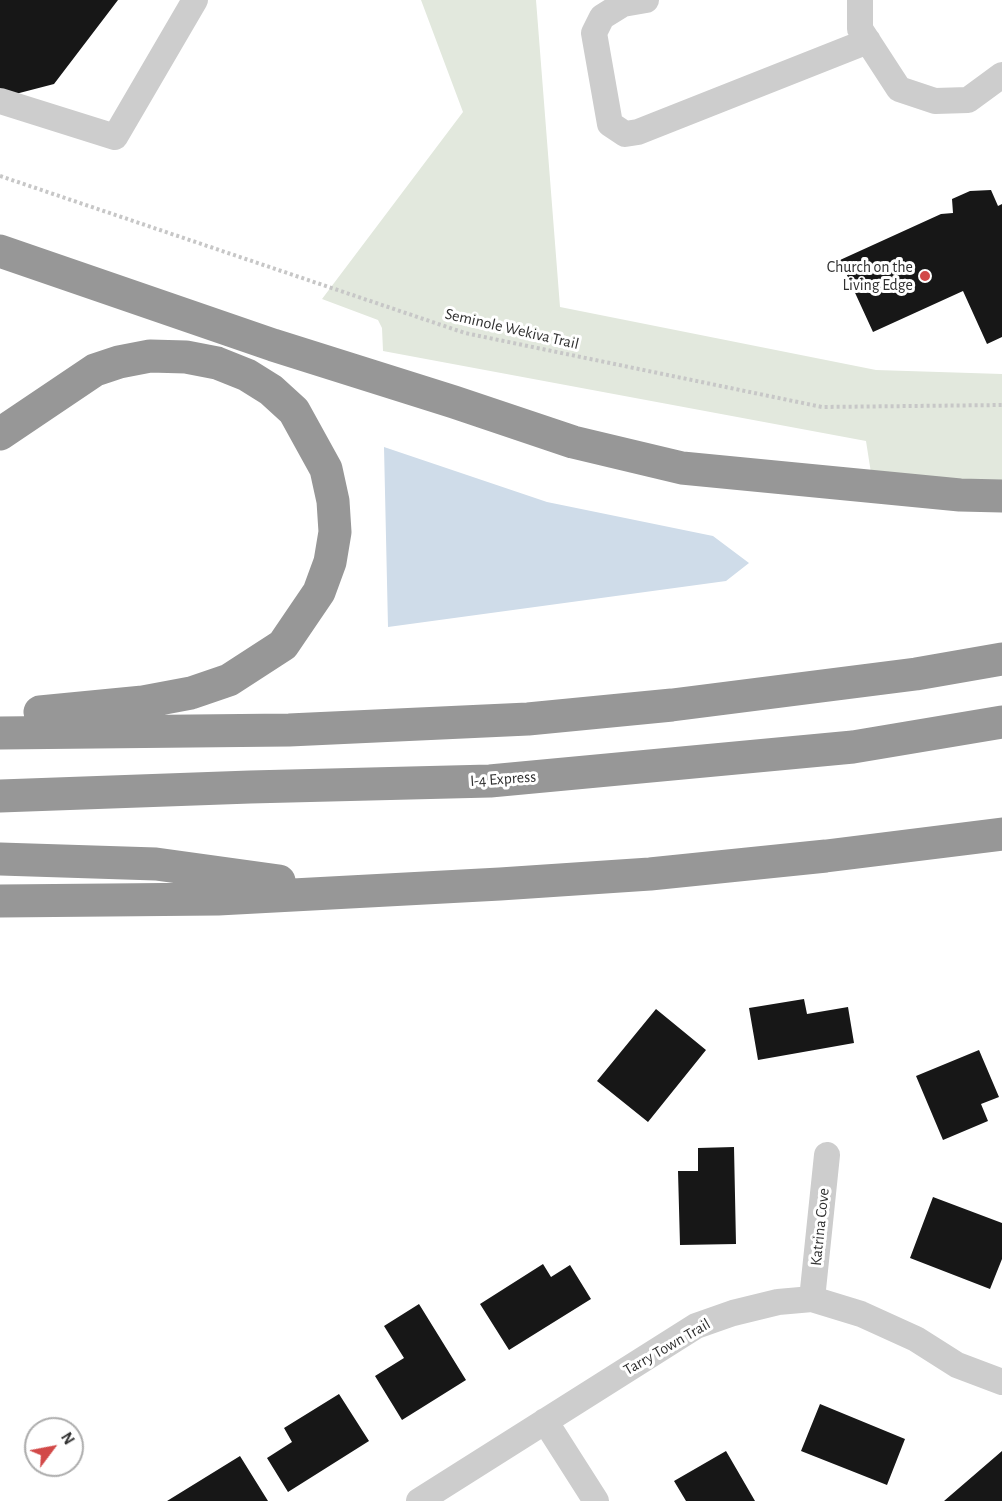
<!DOCTYPE html>
<style>
body{margin:0}
#map{position:relative;width:1002px;height:1501px;overflow:hidden;background:#fff;font-family:"Alegreya Sans",sans-serif}
canvas{display:block}
.north{position:absolute;left:24px;top:1417px;width:60px;height:60px;box-sizing:border-box;background:#fff;border:2px solid #acacac;border-radius:50%;rotate:58deg;font-size:16px;font-weight:700;line-height:24px;text-align:center;color:#303030}
.north::after{content:'';display:block;margin:auto;width:21px;height:27px;background:#d24948;clip-path:polygon(50% 0,100% 100%,50% 72%,0 100%)}
</style>
<div id="map">
<canvas width="1002" height="1501"></canvas>
<div class="north">N</div>
</div>
<script>
const ctx = document.querySelector('canvas').getContext('2d');
ctx.lineJoin = 'round';
function fillPath(path, color) { ctx.fillStyle = color; ctx.fill(path, 'evenodd'); }
const toPath = rows => new Path2D(rows.map(r => 'M' + r).join(''));
function trace(path, color, width, dash) { ctx.strokeStyle = color; ctx.lineWidth = width; ctx.lineCap = dash ? 'butt' : 'round'; ctx.setLineDash(dash || []); ctx.stroke(path); }
function drawText(font, color, halo, rows, align = 'center') {
  ctx.font = font + ' "Alegreya Sans",sans-serif'; ctx.lineWidth = 6; ctx.setLineDash([]); ctx.textBaseline = 'middle'; ctx.strokeStyle = halo; ctx.fillStyle = color; for (const [text, x, y, turn = 0] of rows) {
    ctx.save(); ctx.translate(x, y); ctx.rotate((+turn || 0) * Math.PI / 180); ctx.textAlign = isNaN(turn) ? turn : align; if (halo) ctx.strokeText(text, 0, 0); ctx.fillText(text, 0, 0); ctx.restore();
  }
}
const green = toPath([
 [421,0,536,0,560,307,876,370,1002,374,1002,483,871,473,866,441,383,351,382,328,378,320,322,299,463,112]
]);
const water = toPath([
 [384,447,547,502,713,536,749,563,726,581,388,627]
]);
const building = toPath([
 [0,0,118,0,54,84,4,97,0,94],
 [991,190,998,206,1002,204,1002,337,987,344,963,291,873,332,840,260,941,214,953,213,952,199,970,191],
 [804,999,807,1014,848,1007,854,1043,758,1060,749,1008],
 [656,1009,706,1050,648,1122,597,1081],
 [979,1050,999,1097,981,1104,988,1121,943,1140,916,1076],
 [734,1147,736,1244,680,1245,678,1171,698,1171,698,1148],
 [933,1197,1002,1223,1002,1259,990,1289,910,1258],
 [543,1264,551,1277,570,1265,591,1299,509,1350,480,1304],
 [419,1304,466,1380,402,1420,375,1376,404,1358,384,1326],
 [339,1394,369,1441,288,1492,267,1458,292,1442,284,1428],
 [820,1404,905,1439,887,1485,801,1451],
 [726,1451,755,1501,686,1501,674,1481],
 [1002,1451,1002,1501,944,1501],
 [240,1456,268,1501,167,1501]
]);
const path = toPath([
 [0,176,465,333,822,407,1002,405]
]);
const minor = toPath([
 [646,0,623,4,602,17,594,33,610,124,625,134,638,132,868,41],
 [860,0,860,29,899,89,935,101,968,100,1002,75],
 [0,101,115,137,195,0],
 [812,1299,827,1155],
 [545,1421,596,1501],
 [419,1501,696,1326,733,1313,778,1302,812,1299,861,1314,916,1339,957,1365,1002,1382]
]);
const highway = toPath([
 [0,251,273,345,454,402,573,442,682,468,960,495,1002,496],
 [0,434,95,370,119,362,150,356,186,357,217,363,247,375,271,390,294,411,326,469,333,501,335,532,330,562,319,592,283,645,229,680,191,693,143,702,40,712],
 [0,733,289,730,528,719,672,705,916,674,1002,659],
 [0,796,250,787,490,781,853,747,1002,722],
 [0,859,156,864,279,881],
 [0,901,218,899,500,884,650,874,826,856,1002,834]
]);
const markers = [
 [925,276,6,"#d24948"]
];
const poiNames = [
 ["Church on the",913,267],
 ["Living Edge",913,285]
];
const streetNames = [
 ["Seminole Wekiva Trail",512,329,13],
 ["I-4 Express",503,779,-4],
 ["Katrina Cove",820,1227,-84],
 ["Tarry Town Trail",667,1347,-30]
];
fillPath(green, '#e2e8dd');
fillPath(water, '#cfdce9');
fillPath(building, '#171717');
trace(path, '#c7c7c7', 4, [3, 3]);
trace(minor, '#cdcdcd', 26);
trace(highway, '#979797', 33);
for (const [x, y, r, color] of markers) { const dot = new Path2D(); dot.arc(x, y, r, 0, 2 * Math.PI); ctx.fillStyle = color; ctx.fill(dot); trace(dot, '#fff', 2); }
drawText('16px', '#303030', '#fff', poiNames, 'right');
drawText('16px', '#303030', '#fff', streetNames);
</script>
